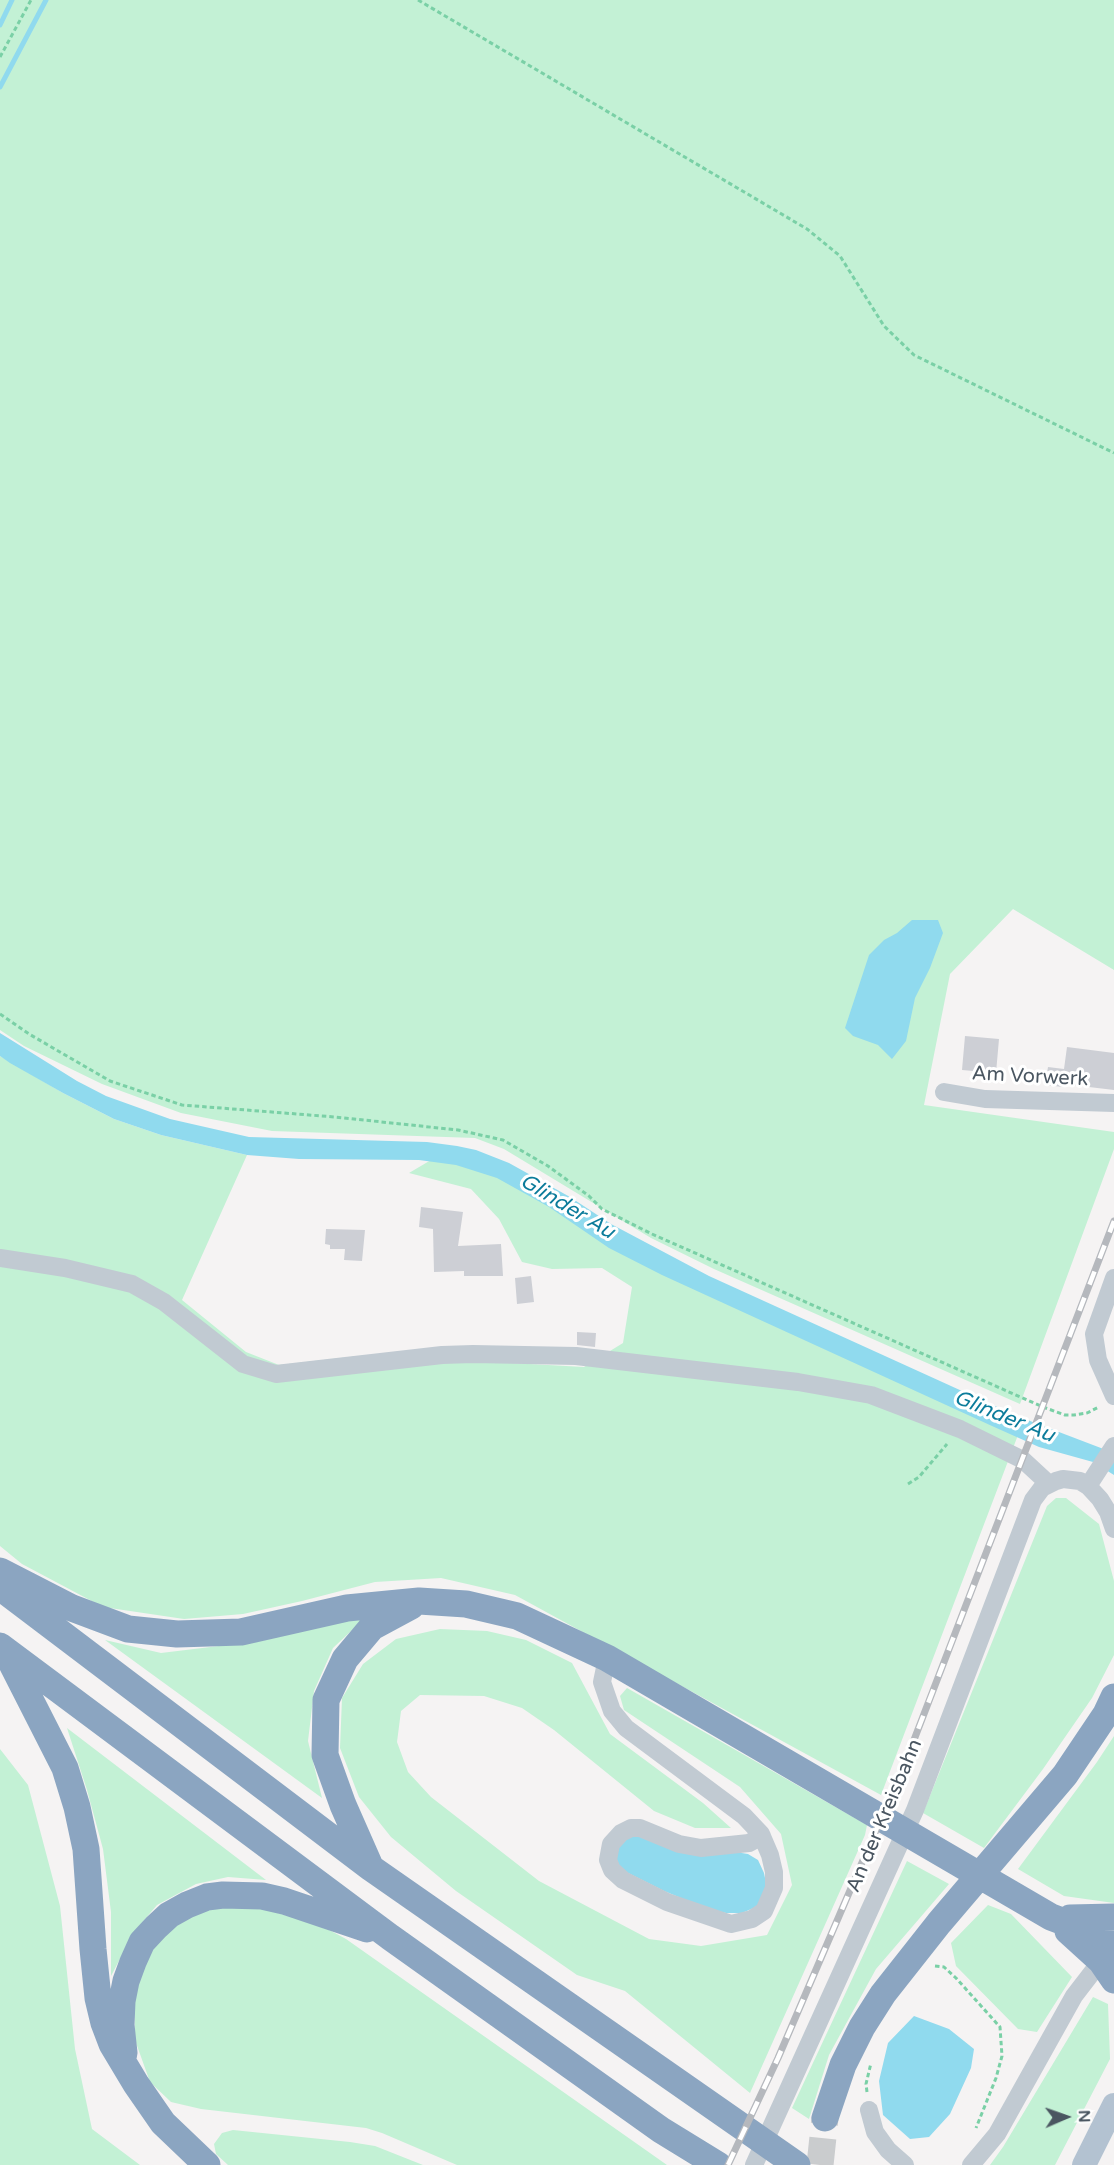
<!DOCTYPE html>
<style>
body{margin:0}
#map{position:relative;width:1114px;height:2165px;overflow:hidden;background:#f5f3f3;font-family:"Varela Round",sans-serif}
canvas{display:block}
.north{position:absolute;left:1036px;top:2087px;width:60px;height:60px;-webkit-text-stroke:4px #fff;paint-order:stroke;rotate:88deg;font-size:16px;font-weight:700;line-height:24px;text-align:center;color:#4a5661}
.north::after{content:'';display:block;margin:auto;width:21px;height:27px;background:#4a5661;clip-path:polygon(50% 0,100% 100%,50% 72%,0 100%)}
</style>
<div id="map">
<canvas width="1114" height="2165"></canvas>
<div class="north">N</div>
</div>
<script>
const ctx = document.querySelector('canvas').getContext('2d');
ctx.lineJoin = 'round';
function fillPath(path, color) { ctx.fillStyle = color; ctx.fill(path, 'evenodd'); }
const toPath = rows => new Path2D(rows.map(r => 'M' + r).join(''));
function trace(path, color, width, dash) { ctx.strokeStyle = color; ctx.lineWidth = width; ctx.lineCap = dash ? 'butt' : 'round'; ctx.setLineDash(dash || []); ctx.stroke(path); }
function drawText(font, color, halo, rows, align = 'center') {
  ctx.font = font + ' "Varela Round",sans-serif'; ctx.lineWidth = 6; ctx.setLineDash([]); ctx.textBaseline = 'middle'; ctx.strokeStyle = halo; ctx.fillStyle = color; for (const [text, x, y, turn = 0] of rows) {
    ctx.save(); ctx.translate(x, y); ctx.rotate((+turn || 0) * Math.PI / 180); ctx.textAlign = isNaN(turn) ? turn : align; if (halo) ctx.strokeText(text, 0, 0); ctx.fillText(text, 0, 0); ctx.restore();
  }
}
const green = toPath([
 [0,0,1114,0,1114,970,1013,909,950,974,924,1105,1114,1132,1114,1149,1020,1404,714,1269,651,1238,504,1149,475,1138,272,1131,181,1113,102,1084,24,1046,0,1030],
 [0,1056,63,1093,114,1119,161,1135,247,1155,182,1300,246,1352,279,1365,368,1355,584,1367,623,1343,632,1287,602,1268,552,1269,522,1262,499,1219,471,1189,409,1173,431,1160,482,1165,587,1229,1018,1435,881,1795,515,1595,441,1578,375,1582,302,1601,243,1614,184,1619,103,1607,22,1564,0,1546],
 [1056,1498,1066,1498,1099,1524,1114,1581,1114,1655,1092,1698,1043,1769,984,1848,923,1813,1047,1506],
 [367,1616,333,1648,314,1691,308,1741,322,1798,105,1640,161,1653,260,1641],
 [440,1629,487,1631,526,1640,572,1663,610,1734,703,1803,731,1828,695,1828,654,1811,554,1730,522,1708,484,1696,420,1695,401,1711,397,1742,408,1772,431,1797,539,1881,649,1939,701,1946,767,1935,792,1885,781,1834,740,1787,624,1710,620,1696,627,1688,867,1825,865,1835,750,2093,625,1991,577,1975,456,1891,391,1837,359,1797,340,1748,342,1698,363,1664,396,1639],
 [67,1728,266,1880,228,1877,196,1884,157,1905,134,1932,111,1976,111,1912,103,1849,87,1790],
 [1114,1736,1114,1903,1064,1896,1018,1869,1097,1762],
 [0,1749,28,1785,60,1906,75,2049,92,2129,140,2165,0,2165],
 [907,1861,949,1884,876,1969,829,2055,809,2119,792,2108],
 [251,1905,322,1926,346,1939,667,2165,457,2165,382,2133,366,2128,201,2109,171,2102,150,2082,135,2040,134,1992,149,1950,181,1919,209,1909],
 [988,1905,1011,1914,1072,1977,1037,2032,1018,2029,956,1966,951,1943],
 [1093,1997,1108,2004,1110,2059,1055,2165,990,2165,1003,2147],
 [233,2130,350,2142,375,2146,423,2165,228,2165,216,2154,214,2144,222,2133]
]);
const water = toPath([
 [912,920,938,920,943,933,930,968,915,998,906,1041,892,1059,878,1045,853,1036,845,1028,869,955,884,940,897,933],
 [0,1033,77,1081,106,1096,170,1119,249,1137,427,1142,457,1146,476,1150,509,1163,570,1197,611,1224,709,1276,1017,1416,1114,1453,1114,1475,1093,1462,1039,1447,992,1426,662,1275,609,1248,549,1207,497,1178,456,1165,419,1160,299,1159,247,1155,161,1135,114,1119,63,1093,10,1063,0,1056],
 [630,1835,748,1854,758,1860,764,1873,766,1883,765,1896,756,1907,742,1913,726,1913,710,1910,664,1891,620,1869,615,1859,616,1849],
 [914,2016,949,2029,974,2049,971,2068,950,2114,929,2137,910,2139,883,2115,879,2081,888,2043]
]);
const stream = toPath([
 [0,25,12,0],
 [0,87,46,0]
]);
const building = toPath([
 [965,1036,999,1039,996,1073,962,1070],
 [1067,1047,1114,1053,1114,1090,1064,1084,1063,1087,1045,1085,1048,1067,1064,1069],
 [421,1207,463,1212,458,1246,501,1244,503,1276,464,1276,464,1271,434,1272,433,1229,419,1227],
 [326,1229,365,1230,362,1261,344,1260,345,1249,330,1249,330,1245,325,1244],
 [531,1276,534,1302,517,1304,515,1278],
 [577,1332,596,1333,595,1347,577,1345]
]);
const highwayTunnel = toPath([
 [820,2165,825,2118]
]);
const path = toPath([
 [418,0,807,229,840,256,884,326,914,355,1114,453],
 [0,57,31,0],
 [0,1014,29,1034,110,1081,182,1105,335,1117,458,1130,503,1140,548,1166,589,1196,602,1209,652,1234,1043,1407,1065,1415,1074,1415,1087,1413,1099,1407],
 [908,1484,919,1477,947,1444],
 [935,1966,944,1967,956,1978,1000,2027,1002,2056,996,2078,976,2128],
 [867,2092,866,2084,871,2063]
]);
const minor = toPath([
 [944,1092,985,1099,1114,1103],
 [0,1258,65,1268,132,1284,164,1302,243,1364,276,1374,442,1355,473,1354,576,1356,798,1382,871,1395,960,1429,1023,1460,1049,1484],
 [1114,1278,1094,1334,1098,1360,1114,1396],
 [1088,1486,1114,1446],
 [607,1658,602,1682,612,1711,626,1728,744,1816,761,1834,770,1855,774,1872,774,1888,764,1911,752,1919,731,1924,667,1902,623,1880,612,1870,608,1860,611,1844,621,1833,631,1828,640,1828,679,1844,701,1848,749,1843,762,1836],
 [869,2110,875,2132,888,2150,905,2165],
 [754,2165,915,1810,1033,1500,1042,1488,1056,1481,1063,1479,1080,1481,1088,1486,1100,1499,1108,1512,1114,1529],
 [971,2165,997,2134,1074,1996,1101,1961]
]);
const major = toPath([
 [1084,2165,1114,2105]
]);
const highway = toPath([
 [0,1571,72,1608,128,1629,177,1634,241,1632,347,1608,419,1601,466,1604,517,1616,607,1658,1051,1917,1096,1934,1114,1944],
 [0,1587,371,1868,797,2165],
 [0,1646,390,1937,661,2130,718,2165],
 [8,1656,65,1768,77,1807,86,1849,93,1949,98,1998,104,2023,112,2044,136,2084,163,2123,207,2165],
 [369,1864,343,1805,325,1755,326,1700,345,1659,372,1627,411,1606],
 [1070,1918,1114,1917],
 [1068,1931,1101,1961,1114,1980],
 [124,2053,121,2025,122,2001,126,1981,133,1962,142,1942,156,1927,169,1915,187,1905,207,1897,223,1895,262,1896,284,1901,367,1929],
 [825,2118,843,2065,862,2027,883,1994,939,1923,1065,1775,1106,1714,1114,1697]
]);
const rail = toPath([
 [728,2165,778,2058,907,1758,1114,1221]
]);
const streetNames = [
 ["Am Vorwerk",1030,1077,3],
 ["An der Kreisbahn",885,1816,-67]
];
const waterNames = [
 ["Glinder Au",567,1207,31],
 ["Glinder Au",1004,1417,22]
];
fillPath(green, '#c3f1d5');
fillPath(water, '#90daee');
trace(stream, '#90daee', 5);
fillPath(building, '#cdcfd5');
trace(highwayTunnel, '#caccce', 27, [27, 14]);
trace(path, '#7ad0a6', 3, [4.5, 3]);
trace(minor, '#c1cad2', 18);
trace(major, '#b3c2d1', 24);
trace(highway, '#8ba5c1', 27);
trace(rail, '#b5b8bd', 7);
trace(rail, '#fff', 4.5, [14]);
drawText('20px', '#4a5661', '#fff', streetNames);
drawText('italic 21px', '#0c7c9b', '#fff', waterNames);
</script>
